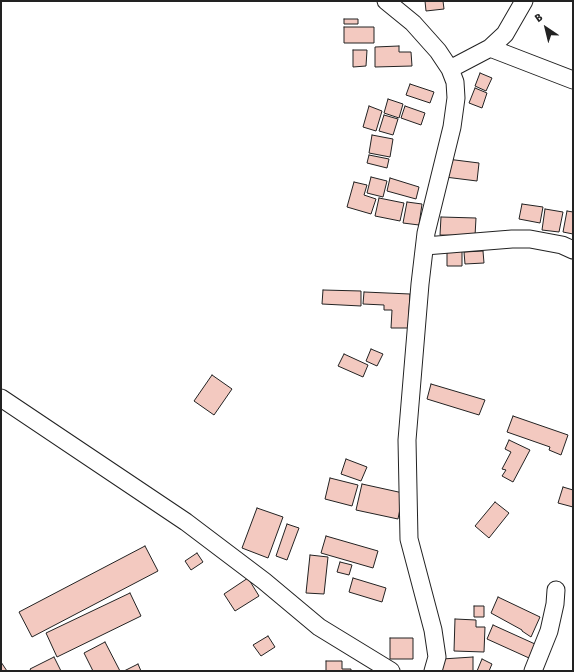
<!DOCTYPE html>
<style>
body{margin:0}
#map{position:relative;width:574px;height:672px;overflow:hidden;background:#fff;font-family:"Fira Sans Condensed",sans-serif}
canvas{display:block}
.frame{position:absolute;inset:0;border:2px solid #222;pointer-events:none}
.north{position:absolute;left:526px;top:8px;width:40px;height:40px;-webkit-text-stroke:3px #fff;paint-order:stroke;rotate:325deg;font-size:11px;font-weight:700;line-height:16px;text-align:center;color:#222}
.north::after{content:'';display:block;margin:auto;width:14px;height:18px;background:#222;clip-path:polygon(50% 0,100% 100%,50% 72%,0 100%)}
</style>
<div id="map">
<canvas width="574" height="672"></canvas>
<div class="frame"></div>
<div class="north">B</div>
</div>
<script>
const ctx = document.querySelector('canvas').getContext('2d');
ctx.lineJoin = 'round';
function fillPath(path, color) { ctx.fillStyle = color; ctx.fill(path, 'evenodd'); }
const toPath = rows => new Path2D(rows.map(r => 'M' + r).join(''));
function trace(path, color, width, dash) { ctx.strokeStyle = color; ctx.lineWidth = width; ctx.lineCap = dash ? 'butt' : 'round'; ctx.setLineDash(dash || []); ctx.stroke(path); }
const building = toPath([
 [425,1,443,1,444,9,426,11,425,1],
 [344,19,358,19,358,24,344,24,344,19],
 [344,27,374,27,374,43,344,43,344,27],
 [399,46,399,52,411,52,412,66,375,67,375,47,399,46],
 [353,50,367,50,366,66,353,67,353,50],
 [480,73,492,78,486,91,475,86,480,73],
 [410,84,434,92,430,103,406,95,410,84],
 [475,88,487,93,482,108,469,103,475,88],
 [388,99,403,104,399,118,384,113,388,99],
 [369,106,382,111,376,131,363,127,369,106],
 [405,106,425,113,421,125,401,118,405,106],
 [384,115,398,119,393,135,379,131,384,115],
 [372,135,393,139,390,157,369,153,372,135],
 [369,155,389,159,387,168,367,163,369,155],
 [447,159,479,163,477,181,445,177,447,159],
 [371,177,387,181,383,197,367,193,371,177],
 [390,178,419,187,416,199,387,191,390,178],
 [354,182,367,185,364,195,376,199,371,214,347,207,354,182],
 [379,198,404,203,400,221,375,216,379,198],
 [407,202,422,204,419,225,403,223,407,202],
 [522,204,543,207,540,223,519,219,522,204],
 [545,209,563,212,559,232,542,230,545,209],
 [567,211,573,212,573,234,563,232,567,211],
 [441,217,476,218,475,236,440,235,441,217],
 [447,250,462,250,462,266,447,266,447,250],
 [483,251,484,263,465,264,464,252,483,251],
 [323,290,361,291,361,306,322,304,323,290],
 [364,292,410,294,408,328,391,328,392,310,384,310,384,305,363,304,364,292],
 [371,349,383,354,377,366,366,361,371,349],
 [344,354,368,365,363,377,338,366,344,354],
 [212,375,232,389,214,415,194,401,212,375],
 [431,384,485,400,479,415,427,399,431,384],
 [513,416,568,435,561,455,549,450,550,447,507,432,513,416],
 [509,440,530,450,513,482,502,476,506,470,502,469,511,452,505,449,509,440],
 [346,459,367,467,361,481,341,474,346,459],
 [330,478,358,485,352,506,325,499,330,478],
 [362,484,403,493,398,519,356,510,362,484],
 [563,487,573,490,573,507,558,503,563,487],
 [495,502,509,513,489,538,475,526,495,502],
 [257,508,283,517,268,558,242,548,257,508],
 [287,524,299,528,287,560,276,556,287,524],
 [326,536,378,551,373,568,321,553,326,536],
 [145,546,158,571,32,637,19,612,145,546],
 [197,553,203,562,191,570,185,561,197,553],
 [310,555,328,557,324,594,306,593,310,555],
 [340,562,352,565,349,575,337,572,340,562],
 [248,578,259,596,235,611,224,594,248,578],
 [353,578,386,588,382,602,349,592,353,578],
 [130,593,141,616,57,657,46,633,130,593],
 [498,597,540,617,531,637,522,631,522,630,491,613,498,597],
 [474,606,484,606,484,617,474,617,474,606],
 [455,619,476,620,476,627,485,627,484,652,454,651,455,619],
 [493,625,535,644,529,658,487,639,493,625],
 [268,636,275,647,261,656,253,645,268,636],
 [390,638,413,638,413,659,390,659,390,638],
 [105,642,120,671,93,671,84,653,105,642],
 [54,657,61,671,31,671,30,669,54,657],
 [473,657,473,671,442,671,442,659,473,657],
 [482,659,492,664,489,671,477,671,482,659],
 [326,661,342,661,342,669,351,669,351,671,326,671,326,661],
 [1,662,7,671,1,671,1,662],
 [138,664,141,671,124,671,138,664]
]);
const street = toPath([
 [386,1,413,23,438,51,450,69,455,82,456,98,452,127,426,233,420,284,407,440,409,539,433,630,437,657,433,671],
 [490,48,573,80],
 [450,69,490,48,505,34,524,1],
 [425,246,512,239,530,239,562,245,573,250],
 [1,398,186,522,264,581,319,627,391,671],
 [533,671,549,631,555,604,556,590]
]);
fillPath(building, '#f3c9c0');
trace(building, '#222', 1);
trace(street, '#222', 19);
trace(street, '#fff', 17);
</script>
